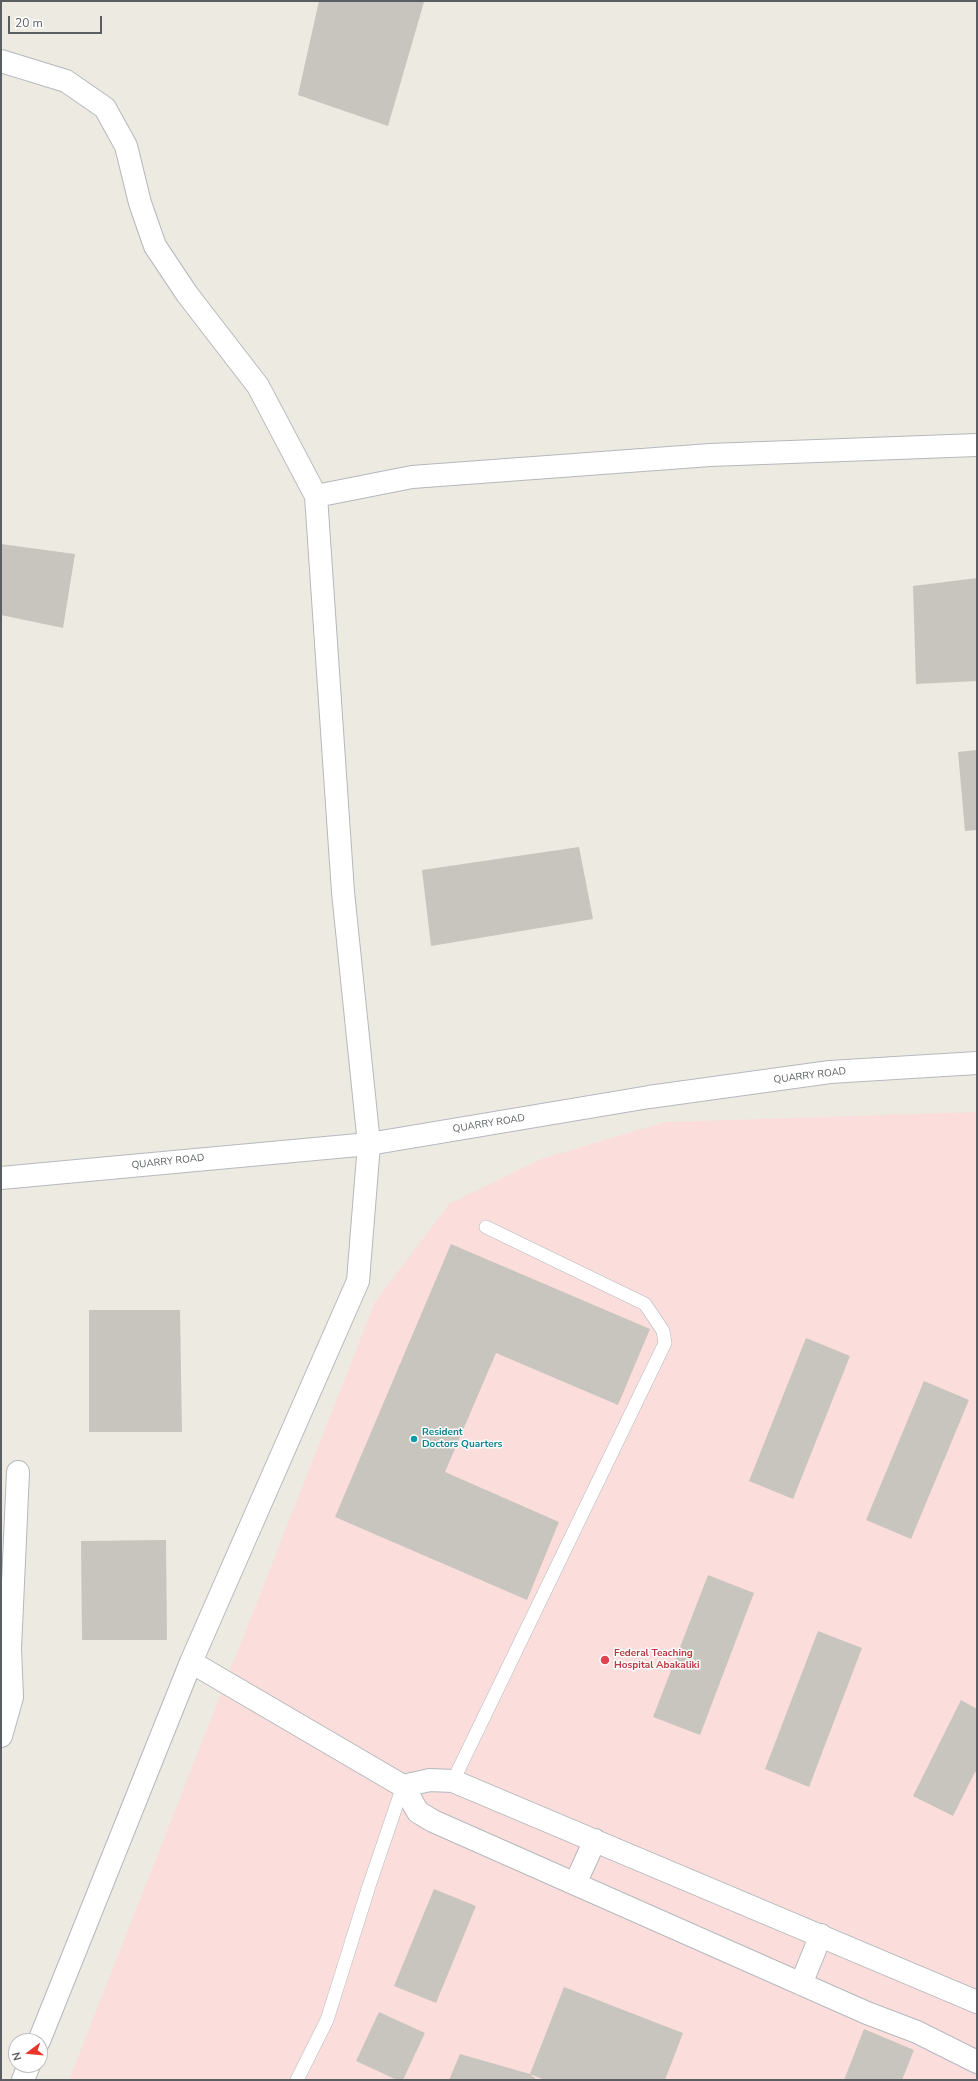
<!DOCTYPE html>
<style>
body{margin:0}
#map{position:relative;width:978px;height:2081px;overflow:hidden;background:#edeae1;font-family:"Nunito Sans",sans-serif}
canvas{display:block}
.frame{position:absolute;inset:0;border:2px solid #5a5e62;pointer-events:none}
.north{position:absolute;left:8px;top:2033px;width:40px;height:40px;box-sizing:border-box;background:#fff;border:1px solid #bdbfc0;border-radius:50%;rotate:254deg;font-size:11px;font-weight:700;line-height:16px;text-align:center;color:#5a5e62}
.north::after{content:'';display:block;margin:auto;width:14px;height:18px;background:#eb3529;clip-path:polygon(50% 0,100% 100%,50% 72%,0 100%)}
.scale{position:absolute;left:8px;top:16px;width:94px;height:18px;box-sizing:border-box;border:2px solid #5a5e62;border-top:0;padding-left:5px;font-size:12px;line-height:14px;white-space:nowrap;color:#5a5e62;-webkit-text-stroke:3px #fff;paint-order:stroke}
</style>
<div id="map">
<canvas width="978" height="2081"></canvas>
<div class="frame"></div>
<div class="north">N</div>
<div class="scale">20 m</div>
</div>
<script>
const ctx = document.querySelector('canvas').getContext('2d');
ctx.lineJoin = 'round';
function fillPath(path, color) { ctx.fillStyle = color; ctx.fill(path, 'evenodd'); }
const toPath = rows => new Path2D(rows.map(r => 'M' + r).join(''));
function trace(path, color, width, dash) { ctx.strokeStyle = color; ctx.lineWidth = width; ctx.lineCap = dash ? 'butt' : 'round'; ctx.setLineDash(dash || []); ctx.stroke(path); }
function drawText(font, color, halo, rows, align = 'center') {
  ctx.font = font + ' "Nunito Sans",sans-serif'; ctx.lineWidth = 3; ctx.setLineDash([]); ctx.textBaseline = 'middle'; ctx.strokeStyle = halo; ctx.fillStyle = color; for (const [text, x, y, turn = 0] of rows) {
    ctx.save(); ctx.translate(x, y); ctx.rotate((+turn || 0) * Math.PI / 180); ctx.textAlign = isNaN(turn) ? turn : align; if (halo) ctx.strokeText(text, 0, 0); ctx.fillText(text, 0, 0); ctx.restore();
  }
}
const medical = toPath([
 [977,1112,977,2080,69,2080,375,1302,449,1204,541,1159,665,1122]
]);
const building = toPath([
 [319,1,424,2,388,126,298,95],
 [1,544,75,554,63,628,1,615],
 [977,578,977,681,916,684,913,586],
 [977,750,977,830,965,831,958,752],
 [579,847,593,919,431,946,422,870],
 [451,1244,650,1329,618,1405,496,1353,445,1472,559,1522,527,1600,335,1517],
 [89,1310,180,1310,182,1432,89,1432],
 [806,1338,850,1356,793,1499,749,1481],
 [924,1381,969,1400,911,1539,866,1520],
 [166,1540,167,1640,82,1640,81,1541],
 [708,1575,754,1593,700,1735,653,1717],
 [818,1631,862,1648,809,1787,765,1769],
 [961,1700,977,1709,977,1773,975,1772,953,1816,913,1796],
 [434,1889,476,1906,436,2003,394,1986],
 [564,1987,683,2033,665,2080,545,2080,530,2074],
 [379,2012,425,2033,403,2080,397,2080,356,2061],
 [864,2029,914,2050,902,2080,844,2080],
 [460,2054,530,2074,537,2080,449,2080]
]);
const lane = toPath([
 [453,1781,665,1343,663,1331,645,1304,486,1227],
 [297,2080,327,2020,369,1886,403,1786]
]);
const street = toPath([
 [1,61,66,81,105,108,126,146,140,203,155,246,187,294,258,386,316,496,343,892,369,1144,358,1281,191,1662,39,2041],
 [316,496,412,477,710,455,977,445],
 [191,1662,403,1786,418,1812,433,1821,867,2013,917,2032,977,2062],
 [1,1736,12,1697,10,1649,18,1472],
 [403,1786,430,1780,453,1781,977,2002],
 [575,1884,595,1840],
 [801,1984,821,1935],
 [23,2080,29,2065]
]);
const secondary = toPath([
 [1,1178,369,1144,649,1097,830,1072,977,1063]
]);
const markers = [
 [414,1439,4,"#0f9aa8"],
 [605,1660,5,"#e0444e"]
];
const streetNames = [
 ["QUARRY ROAD",810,1076,-7],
 ["QUARRY ROAD",489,1124,-9],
 ["QUARRY ROAD",168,1162,-6]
];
const cultureNames = [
 ["Resident",422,1433],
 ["Doctors Quarters",422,1445]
];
const healthNames = [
 ["Federal Teaching",614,1654],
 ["Hospital Abakaliki",614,1666]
];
fillPath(medical, '#fbdedc');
fillPath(building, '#c8c5be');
trace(lane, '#b4b8bc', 14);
trace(street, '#b4b8bc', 24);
trace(secondary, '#b5b9be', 24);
trace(lane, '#fff', 13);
trace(street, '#fff', 22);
trace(secondary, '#fff', 22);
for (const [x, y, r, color] of markers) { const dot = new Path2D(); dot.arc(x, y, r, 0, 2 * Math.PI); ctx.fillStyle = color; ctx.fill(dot); trace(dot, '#fff', 1.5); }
drawText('10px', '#5a5e62', '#fff', streetNames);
drawText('bold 10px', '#0d838f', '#fff', cultureNames, 'left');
drawText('bold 10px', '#be3a42', '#fff', healthNames, 'left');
</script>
